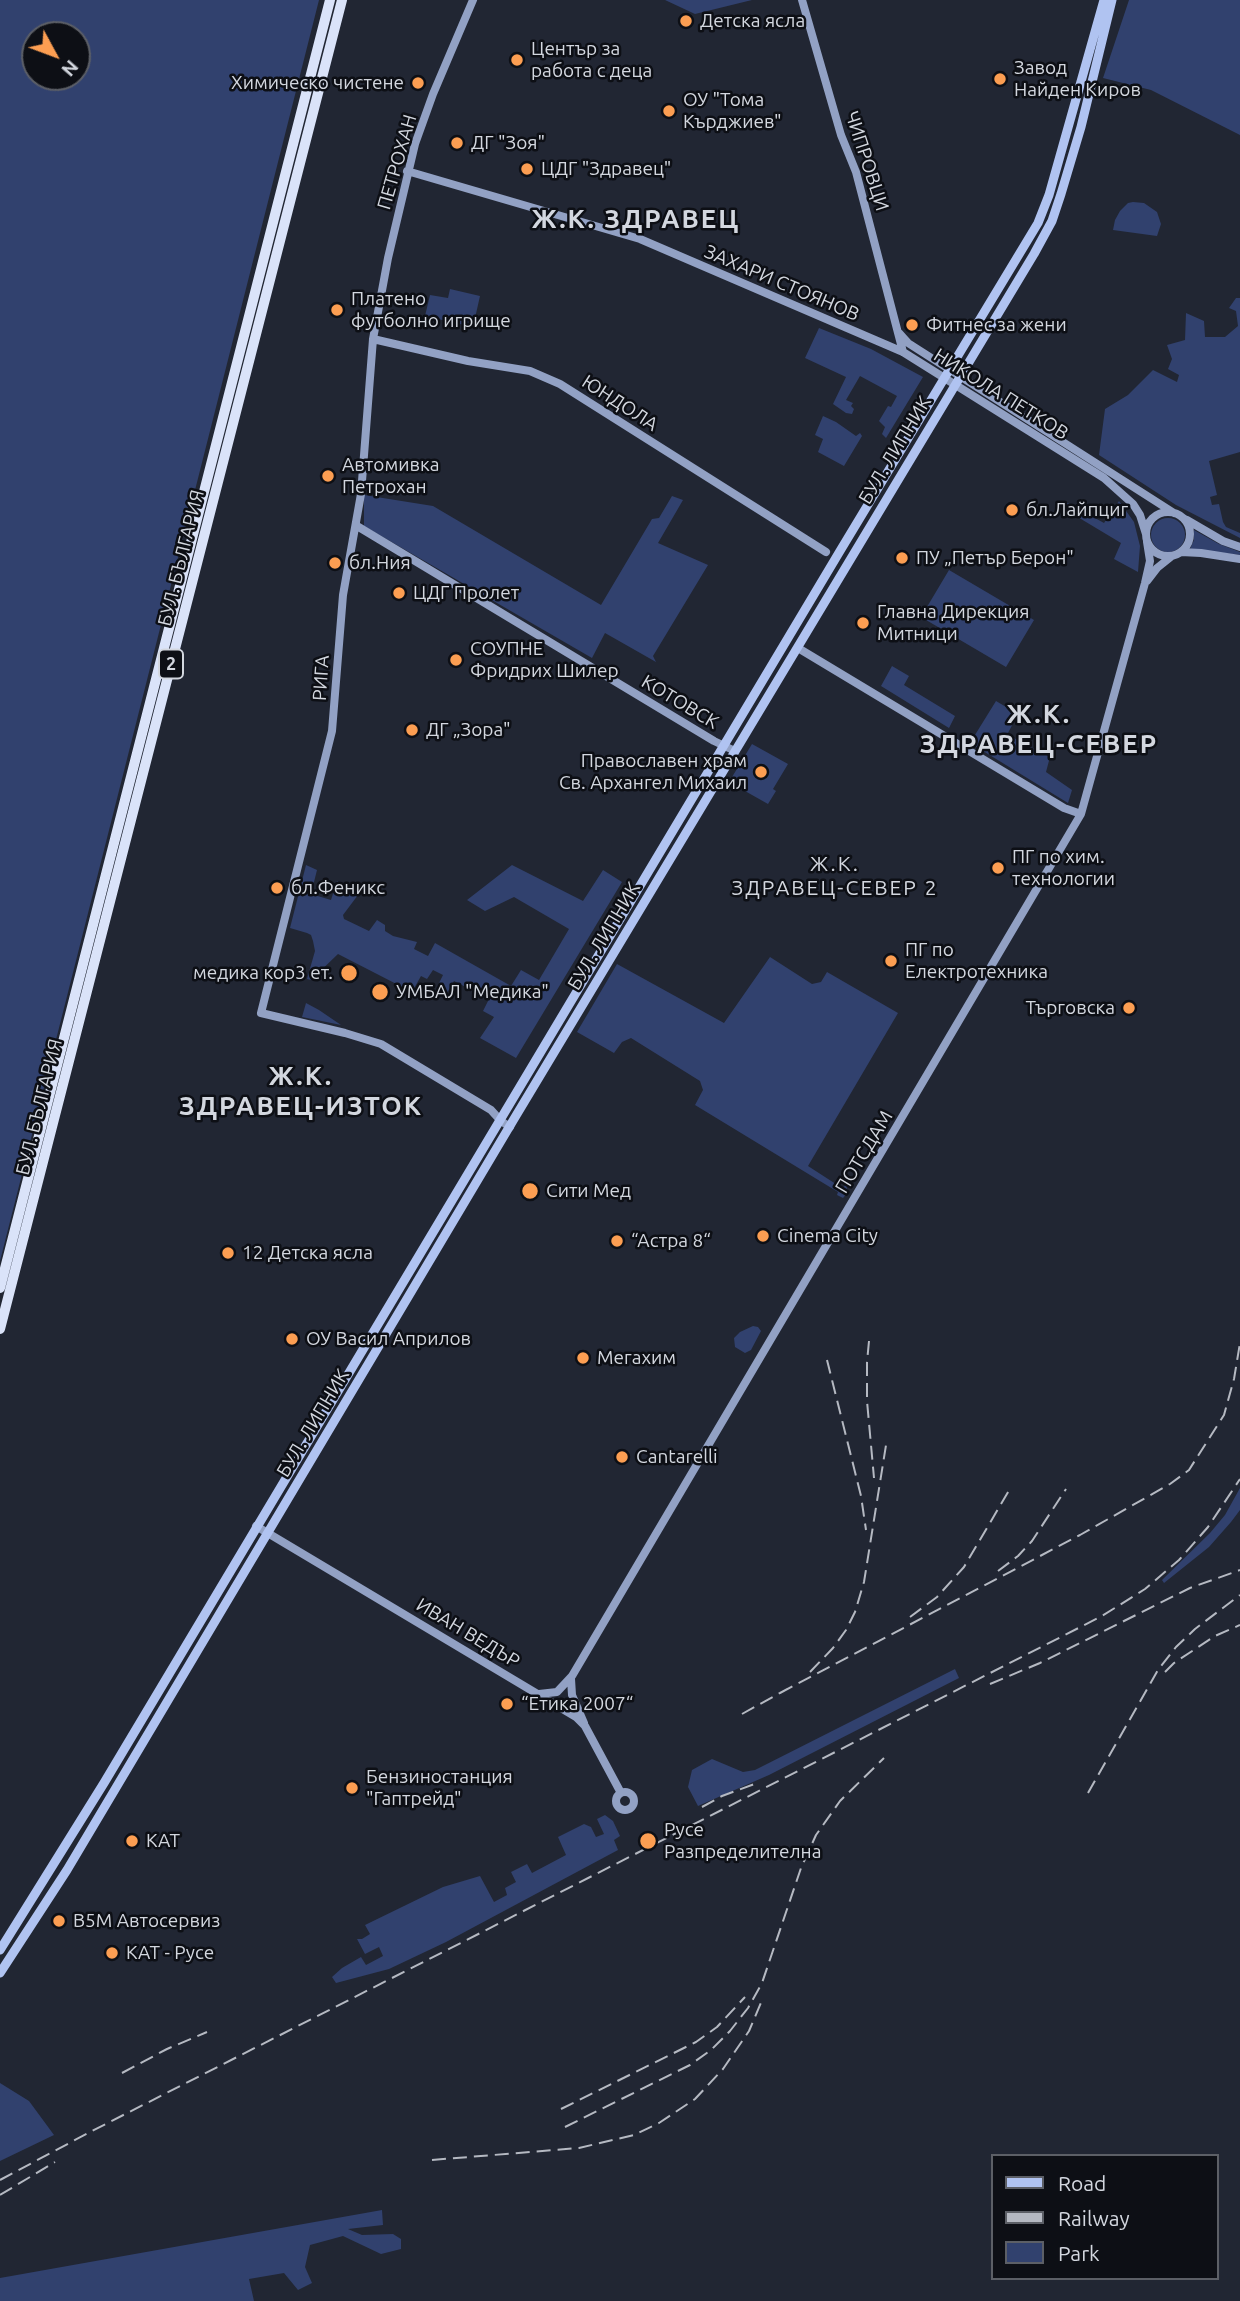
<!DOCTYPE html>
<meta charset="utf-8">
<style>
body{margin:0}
#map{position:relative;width:1240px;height:2301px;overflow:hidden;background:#212633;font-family:Ubuntu,sans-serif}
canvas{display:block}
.legend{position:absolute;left:991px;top:2154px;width:228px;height:126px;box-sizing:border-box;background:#0d0f15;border:2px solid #5c5f66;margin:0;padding:9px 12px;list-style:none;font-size:21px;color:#d3d7df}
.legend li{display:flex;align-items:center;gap:14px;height:35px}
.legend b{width:35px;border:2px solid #5c5f66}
.north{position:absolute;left:21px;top:21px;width:70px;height:70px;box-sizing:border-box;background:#0d0f15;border:2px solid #5c5f66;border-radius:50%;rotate:131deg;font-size:19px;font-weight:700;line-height:28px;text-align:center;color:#d3d7df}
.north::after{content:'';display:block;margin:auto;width:24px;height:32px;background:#fc9e52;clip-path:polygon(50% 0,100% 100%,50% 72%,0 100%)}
</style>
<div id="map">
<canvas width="1240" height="2301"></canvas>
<ul class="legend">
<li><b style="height:9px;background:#b0c3f1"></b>Road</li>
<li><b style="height:9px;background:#b5b9c2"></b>Railway</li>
<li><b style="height:19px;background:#31416e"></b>Park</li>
</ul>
<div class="north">N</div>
</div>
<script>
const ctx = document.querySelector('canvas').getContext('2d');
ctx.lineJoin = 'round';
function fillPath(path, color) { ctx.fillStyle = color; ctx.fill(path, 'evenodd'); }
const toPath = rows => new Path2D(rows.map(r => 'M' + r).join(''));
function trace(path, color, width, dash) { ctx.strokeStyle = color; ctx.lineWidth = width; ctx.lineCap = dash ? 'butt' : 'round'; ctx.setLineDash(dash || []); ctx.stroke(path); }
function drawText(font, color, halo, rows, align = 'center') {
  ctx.font = font + ' Ubuntu,sans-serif'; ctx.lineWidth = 5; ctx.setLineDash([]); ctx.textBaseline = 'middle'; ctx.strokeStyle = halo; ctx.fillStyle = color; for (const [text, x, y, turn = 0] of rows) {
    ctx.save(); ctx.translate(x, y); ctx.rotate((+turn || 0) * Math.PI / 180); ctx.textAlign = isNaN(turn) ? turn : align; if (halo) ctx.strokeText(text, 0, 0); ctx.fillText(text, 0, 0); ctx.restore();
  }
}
const green = toPath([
 [0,0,319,0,0,1261],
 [35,35,77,35,77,77,35,77],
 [665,0,752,0,695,14],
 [1129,0,1240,0,1240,135,1151,90,1103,78],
 [1133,202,1144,203,1157,212,1161,224,1157,236,1113,230,1115,220,1120,211,1128,203],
 [450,289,480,296,473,327,425,316,430,295,448,298],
 [1236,298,1240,298,1240,452,1209,461,1217,495,1210,497,1212,505,1219,504,1223,522,1226,527,1240,533,1240,538,1176,505,1099,455,1105,409,1128,395,1153,370,1177,382,1179,375,1168,369,1172,359,1167,345,1185,340,1186,313,1204,321,1205,337,1225,337,1238,326,1236,311,1229,308],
 [819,328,871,349,923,377,886,438,882,434,885,427,879,421,888,406,891,407,897,396,860,376,846,400,853,403,851,406,854,409,852,414,846,413,833,404,846,377,805,358],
 [823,416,836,422,856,436,860,433,862,436,844,466,818,452,823,439,815,435],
 [364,495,433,506,601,605,652,519,659,518,672,496,683,500,658,543,708,565,653,656,656,662,605,633,592,658,364,526],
 [1064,501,1104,523,1119,501,1134,522,1140,546,1138,572,1114,559,1121,543,1061,507],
 '1151 535a17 17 0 1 1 34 0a17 17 0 1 1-34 0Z',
 [1194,530,1219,544,1240,552,1240,555,1190,549,1194,540],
 [949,570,1034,620,1006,667,921,617],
 [892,666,909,676,904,685,955,716,949,728,881,686],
 [996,701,1018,714,1008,733,1010,736,1050,757,1046,772,1072,790,1068,803,970,743],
 [752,744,788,764,773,789,776,791,768,804,729,782],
 [306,865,317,870,311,894,331,900,337,881,358,895,343,915,344,919,369,931,377,920,385,925,385,931,393,936,417,942,414,949,428,956,435,943,511,986,521,970,539,980,569,929,514,897,485,911,467,900,512,865,583,901,603,870,622,882,516,1058,480,1038,494,1017,483,1011,489,999,454,981,447,993,437,987,443,975,433,970,427,979,421,976,412,992,338,954,311,980,307,979,315,951,313,941,311,935,307,933,290,928],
 [770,957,812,984,821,982,827,972,898,1013,808,1166,842,1188,846,1185,848,1192,843,1198,837,1195,838,1192,695,1105,703,1090,700,1081,631,1038,622,1042,614,1053,577,1032,617,964,724,1023],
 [306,1003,319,1010,341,1025,302,1017],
 [753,1326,758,1327,761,1331,751,1350,745,1353,735,1347,734,1338,740,1332],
 [1240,1488,1240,1510,1231,1522,1209,1547,1164,1583,1162,1580,1210,1533,1225,1515],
 [955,1669,959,1678,769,1775,698,1806,688,1787,692,1770,712,1759,743,1772,755,1770],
 [605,1815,613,1821,620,1836,614,1840,618,1850,446,1942,389,1969,336,1983,332,1977,342,1968,361,1957,366,1965,383,1956,379,1947,365,1954,357,1939,362,1939,370,1934,365,1925,443,1887,480,1876,494,1902,507,1895,505,1888,516,1882,511,1872,527,1864,532,1873,566,1855,558,1837,584,1824,591,1827,596,1837,604,1834,597,1819],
 [0,2083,29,2101,54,2135,0,2161],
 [382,2210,383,2225,348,2229,362,2235,393,2234,401,2239,401,2249,381,2254,343,2236,310,2245,305,2267,312,2283,298,2290,284,2273,249,2279,254,2301,0,2301,0,2278]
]);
const secondary = toPath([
 [473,0,433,94,415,144,388,258,373,339,361,494,343,595,332,731,261,1013,345,1033,381,1044,491,1110,501,1121,510,1127],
 [802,0,841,135,856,172,903,352],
 [407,171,640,239,903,352,1104,478,1133,504,1140,515,1146,534],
 [899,333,908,343,1174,513],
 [373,339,468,361,530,371,560,384,826,552],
 '1146 534a22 22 0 1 1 44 0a22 22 0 1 1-44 0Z',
 [1187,520,1223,541,1240,547],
 [357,526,714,741,735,751],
 [1181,552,1201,553,1240,559],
 [1147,581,1157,568,1172,556],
 [798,648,1064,808,1081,814],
 [256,1526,576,1717,585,1726,621,1793],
 [571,1679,572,1695,584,1723],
 [539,1694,557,1692,572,1676,1081,814,1145,583,1150,561,1147,542],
 '616 1801a9 9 0 1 1 18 0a9 9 0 1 1-18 0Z'
]);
const primary = toPath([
 [0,1950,104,1783,840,551,1038,223,1049,195,1104,0],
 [0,1973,67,1870,514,1119,1034,254,1052,221,1061,194,1081,127,1112,0]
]);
const highway = toPath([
 [0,1288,330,0],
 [0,1329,342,0]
]);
const rail = toPath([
 [869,1341,867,1362,867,1401,874,1478],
 [827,1360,861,1496,866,1530],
 [998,1571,1018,1556,1032,1541,1066,1489],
 [910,1617,937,1597,964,1567,1011,1487],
 [810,1672,833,1648,846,1630,855,1612,864,1582,887,1439],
 [1165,1672,1174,1663,1215,1636,1240,1625],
 [990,1684,1040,1663,1190,1588,1240,1570],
 [780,1693,1080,1535,1170,1484,1189,1470,1224,1415,1234,1379,1240,1343],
 [742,1714,787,1689],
 [1088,1793,1158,1670,1176,1647,1195,1629,1240,1595],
 [702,1807,722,1796,757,1783],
 [122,2073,167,2049,207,2032],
 [561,2109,696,2042,717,2027,745,1997],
 [565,2127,690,2065,711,2050,730,2031,748,2008,762,1983,801,1868,816,1835,840,1801,884,1758],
 [432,2160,579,2148,634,2135,659,2123,695,2099,723,2069,749,2031,763,1998],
 [0,2180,90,2132,1102,1616,1145,1589,1179,1560,1208,1527,1240,1479],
 [0,2195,55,2162]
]);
const markers = [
 [686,21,7,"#fc9e52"],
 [517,60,7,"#fc9e52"],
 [1000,79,7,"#fc9e52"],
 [418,83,7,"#fc9e52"],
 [669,111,7,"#fc9e52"],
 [457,143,7,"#fc9e52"],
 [527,169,7,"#fc9e52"],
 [337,310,7,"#fc9e52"],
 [912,325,7,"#fc9e52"],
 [328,476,7,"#fc9e52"],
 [1012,510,7,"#fc9e52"],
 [902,558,7,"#fc9e52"],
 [335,563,7,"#fc9e52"],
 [399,593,7,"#fc9e52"],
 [863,623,7,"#fc9e52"],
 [456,660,7,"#fc9e52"],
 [412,730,7,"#fc9e52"],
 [761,772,7,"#fc9e52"],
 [998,868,7,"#fc9e52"],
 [277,888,7,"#fc9e52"],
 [891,961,7,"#fc9e52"],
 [349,973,9,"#fc9e52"],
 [380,992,9,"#fc9e52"],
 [1129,1008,7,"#fc9e52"],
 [530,1191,9,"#fc9e52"],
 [763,1236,7,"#fc9e52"],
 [617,1241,7,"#fc9e52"],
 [228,1253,7,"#fc9e52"],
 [292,1339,7,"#fc9e52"],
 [583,1358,7,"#fc9e52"],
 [622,1457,7,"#fc9e52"],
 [507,1704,7,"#fc9e52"],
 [352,1788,7,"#fc9e52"],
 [132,1841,7,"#fc9e52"],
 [648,1841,9,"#fc9e52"],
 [59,1921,7,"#fc9e52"],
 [112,1953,7,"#fc9e52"]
];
const shields = [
 [171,664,24]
];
const shieldNames = [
 ["2",171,664]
];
const poiNames = [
 ["Детска ясла",700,21],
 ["Център за",531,49],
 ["работа с деца",531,71],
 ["Завод",1014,68],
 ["Найден Киров",1014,90],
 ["Химическо чистене",404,83,"right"],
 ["ОУ \"Тома",683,100],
 ["Кърджиев\"",683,122],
 ["ДГ \"Зоя\"",471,143],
 ["ЦДГ \"Здравец\"",541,169],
 ["Платено",351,299],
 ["футболно игрище",351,321],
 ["Фитнес за жени",926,325],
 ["Автомивка",342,465],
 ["Петрохан",342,487],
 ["бл.Лайпциг",1026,510],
 ["ПУ „Петър Берон\"",916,558],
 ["бл.Ния",349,563],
 ["ЦДГ Пролет",413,593],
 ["Главна Дирекция",877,612],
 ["Митници",877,634],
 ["СОУПНЕ",470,649],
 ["Фридрих Шилер",470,671],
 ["ДГ „Зора\"",426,730],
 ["Православен храм",747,761,"right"],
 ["Св. Архангел Михаил",747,783,"right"],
 ["ПГ по хим.",1012,857],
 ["технологии",1012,879],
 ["бл.Феникс",291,888],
 ["ПГ по",905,950],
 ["Електротехника",905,972],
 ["медика кор3 ет.",333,973,"right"],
 ["УМБАЛ \"Медика\"",396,992],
 ["Търговска",1115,1008,"right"],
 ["Сити Мед",546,1191],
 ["Cinema City",777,1236],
 ["“Астра 8“",631,1241],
 ["12 Детска ясла",242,1253],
 ["ОУ Васил Априлов",306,1339],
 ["Мегахим",597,1358],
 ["Cantarelli",636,1457],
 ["“Етика 2007“",521,1704],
 ["Бензиностанция",366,1777],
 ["\"Гаптрейд\"",366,1799],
 ["Русе",664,1830],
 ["Разпределителна",664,1852],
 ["КАТ",146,1841],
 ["В5М Автосервиз",73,1921],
 ["КАТ - Русе",126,1953]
];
const streetNames = [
 ["ЧИПРОВЦИ",867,161,72],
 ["ПЕТРОХАН",397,162,-74],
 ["ЗАХАРИ СТОЯНОВ",782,283,23],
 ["НИКОЛА ПЕТКОВ",1001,394,32],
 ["ЮНДОЛА",620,403,33],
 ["БУЛ. ЛИПНИК",895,450,-59],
 ["БУЛ. БЪЛГАРИЯ",181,558,-76],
 ["РИГА",321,678,-86],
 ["КОТОВСК",680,702,31],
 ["БУЛ. ЛИПНИК",604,936,-59],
 ["БУЛ. БЪЛГАРИЯ",39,1107,-76],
 ["ПОТСДАМ",864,1152,-59],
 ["БУЛ. ЛИПНИК",313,1423,-59],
 ["ИВАН ВЕДЪР",468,1633,31]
];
const neighbourhoodNames = [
 ["Ж.К.",835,864],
 ["ЗДРАВЕЦ-СЕВЕР 2",835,888]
];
const districtNames = [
 ["Ж.К. ЗДРАВЕЦ",636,219],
 ["Ж.К.",1039,714],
 ["ЗДРАВЕЦ-СЕВЕР",1039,744],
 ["Ж.К.",301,1076],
 ["ЗДРАВЕЦ-ИЗТОК",301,1106]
];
fillPath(green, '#31416e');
trace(secondary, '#92a1c4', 8);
trace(primary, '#b0c3f1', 9);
trace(highway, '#dae3f9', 10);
trace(rail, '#b5b9c2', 2, [14, 7]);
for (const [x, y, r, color] of markers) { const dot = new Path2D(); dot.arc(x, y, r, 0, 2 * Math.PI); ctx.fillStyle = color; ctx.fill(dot); trace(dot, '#0d0f15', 2.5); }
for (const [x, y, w] of shields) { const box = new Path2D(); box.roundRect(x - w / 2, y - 14.5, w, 29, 5); ctx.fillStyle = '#0d0f15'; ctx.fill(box); trace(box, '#d3d7df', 2); }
drawText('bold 18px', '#d3d7df', null, shieldNames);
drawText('19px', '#d3d7df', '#0d0f15', poiNames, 'left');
drawText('19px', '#d3d7df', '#0d0f15', streetNames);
ctx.letterSpacing = '2px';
drawText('21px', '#d3d7df', '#0d0f15', neighbourhoodNames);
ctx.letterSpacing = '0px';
ctx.letterSpacing = '2px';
drawText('bold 26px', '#d3d7df', '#0d0f15', districtNames);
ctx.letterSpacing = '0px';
</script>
